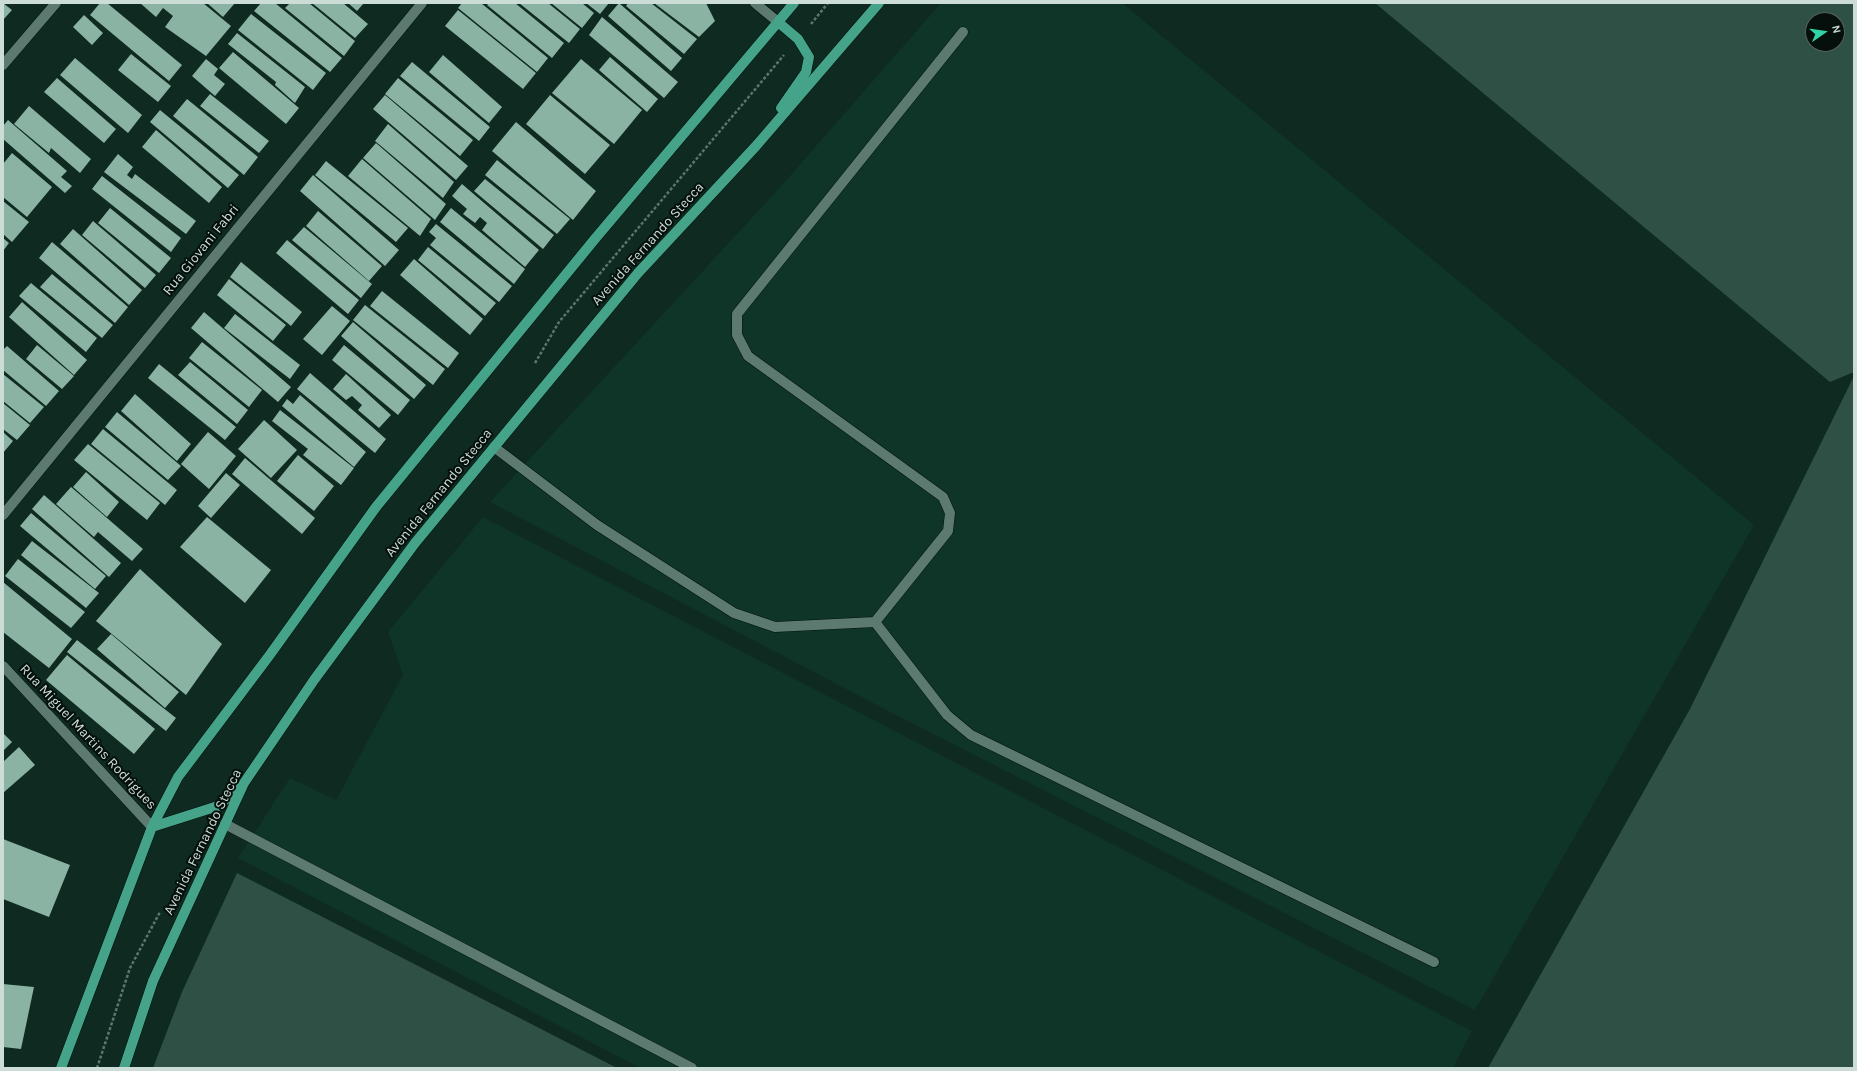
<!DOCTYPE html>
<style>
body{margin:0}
#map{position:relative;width:1857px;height:1071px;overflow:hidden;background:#0e2a21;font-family:Karla,sans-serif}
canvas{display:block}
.frame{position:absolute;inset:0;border:4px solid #ccdcd6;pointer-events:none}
.north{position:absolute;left:1805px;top:12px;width:40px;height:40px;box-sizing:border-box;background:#05100c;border:1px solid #55625d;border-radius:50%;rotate:77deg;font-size:11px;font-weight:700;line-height:16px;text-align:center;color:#ccdcd6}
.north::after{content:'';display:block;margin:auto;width:14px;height:18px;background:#31d4a9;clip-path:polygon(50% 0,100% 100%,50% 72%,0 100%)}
</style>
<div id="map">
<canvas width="1857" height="1071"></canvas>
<div class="frame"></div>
<div class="north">N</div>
</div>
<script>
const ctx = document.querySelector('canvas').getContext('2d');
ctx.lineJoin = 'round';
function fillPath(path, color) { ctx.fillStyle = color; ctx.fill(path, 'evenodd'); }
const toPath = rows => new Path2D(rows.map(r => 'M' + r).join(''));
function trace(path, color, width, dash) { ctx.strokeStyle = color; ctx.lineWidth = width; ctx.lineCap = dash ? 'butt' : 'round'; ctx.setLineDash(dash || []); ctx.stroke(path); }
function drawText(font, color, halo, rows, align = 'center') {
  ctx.font = font + ' Karla,sans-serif'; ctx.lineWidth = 4; ctx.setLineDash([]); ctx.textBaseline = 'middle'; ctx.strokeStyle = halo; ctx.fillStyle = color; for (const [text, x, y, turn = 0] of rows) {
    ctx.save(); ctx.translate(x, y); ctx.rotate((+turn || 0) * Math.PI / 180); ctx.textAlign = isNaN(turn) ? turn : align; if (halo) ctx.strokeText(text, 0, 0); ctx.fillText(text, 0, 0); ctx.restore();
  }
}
const built = toPath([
 [941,3,1122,3,1754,525,1475,1010,892,713,490,502,782,185],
 [483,517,1472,1031,1453,1068,640,1068,238,858,290,778,336,800,403,675,388,632]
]);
const green = toPath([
 [1375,3,1854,3,1854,372,1830,382],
 [1813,20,1837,20,1837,44,1813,44],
 [1854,376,1854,1068,1488,1068,1690,709],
 [237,873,617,1068,153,1068,182,992]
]);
const building = toPath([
 [3,3,12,10,3,20],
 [100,3,107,3,182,65,169,81,90,15],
 [140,3,203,3,231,26,206,56,165,27,173,16,163,8,156,17],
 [207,3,235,3,223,17],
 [261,3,275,3,342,58,330,72,254,11],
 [290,3,309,3,355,41,344,56,285,8],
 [312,3,343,3,368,24,355,38],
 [348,3,364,3,357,11],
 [462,3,481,3,548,58,537,72,458,8],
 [489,3,515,3,564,43,552,58,487,5],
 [519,3,548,3,580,29,569,43],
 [551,3,582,3,594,13,582,28],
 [586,3,609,3,600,14],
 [619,3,682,58,671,71,608,16],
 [628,3,651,3,697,39,684,54,626,6],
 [654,3,706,3,715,21,699,37],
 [458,10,536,73,523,89,445,26],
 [251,14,326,73,313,90,238,30],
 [84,15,103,33,92,45,73,27],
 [602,17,678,82,664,98,589,35],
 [237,33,305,87,295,103,275,85,276,82,228,44],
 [233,52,299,108,286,124,219,68],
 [131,54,171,86,158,102,118,70],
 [443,55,502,107,489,123,429,72],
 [610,57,658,99,647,112,599,70],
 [75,58,142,115,128,133,60,75],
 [206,59,218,69,214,75,225,84,215,96,192,76],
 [581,59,642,110,614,144,552,93],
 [412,62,490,127,479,141,400,76],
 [57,78,116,129,104,143,44,92],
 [398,78,473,140,460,156,385,94],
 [210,94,269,141,259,153,200,106],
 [385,95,468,166,456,180,373,109],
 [550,95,610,145,585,174,526,124],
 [187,99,258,157,244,175,173,116],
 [29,106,91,159,80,173,51,148,49,153,14,124],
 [160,110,239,175,228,188,150,122],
 [8,120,67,171,61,177,72,186,65,193,3,139,3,126],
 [516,122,596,191,573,220,492,151],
 [388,124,454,182,443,198,375,141],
 [156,130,222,187,209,203,142,147],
 [376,143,446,204,435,220,363,158],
 [12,153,52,187,27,217,3,197,3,164],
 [118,154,133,167,127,175,132,179,135,174,196,221,186,234,104,172],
 [362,159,431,219,420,236,348,176],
 [497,160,570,219,557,234,485,175],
 [326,161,408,228,396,242,315,175],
 [313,175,399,250,385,266,300,191],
 [102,176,181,238,171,252,92,189],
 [485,179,554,235,543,249,474,191],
 [462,184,539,250,525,267,482,230,487,223,480,217,475,223,463,214,467,209,452,196],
 [3,201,29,222,12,242,3,234],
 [110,208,171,258,159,273,98,223],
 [451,208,525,269,514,284,440,222],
 [318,211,382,266,369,281,306,226],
 [93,221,156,275,145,288,82,235],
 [436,224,512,286,499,302,430,245,436,238,429,232],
 [304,227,372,284,361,298,292,240],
 [73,229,142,290,129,305,60,244],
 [3,238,9,243,3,251],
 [287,240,359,300,348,314,276,253],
 [52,242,128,307,115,323,39,258],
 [428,247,496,303,485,316,418,260],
 [414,259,483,319,470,335,400,275],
 [241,262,302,312,291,326,230,277],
 [52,274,113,325,102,338,40,287],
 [229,279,286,325,273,341,217,295],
 [31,283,97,338,86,352,19,296],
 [382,291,459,353,448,368,370,306],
 [22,302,87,360,74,375,9,317],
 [365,305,445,369,433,385,353,320],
 [332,306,350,321,322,355,303,339],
 [204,312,291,387,278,402,191,328],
 [235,314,300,365,290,379,224,328],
 [353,322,426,385,414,399,341,336],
 [202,342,262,390,249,407,189,358],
 [37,345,74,376,62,389,26,359],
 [344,345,410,400,398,415,332,360],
 [7,346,59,391,46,406,3,370,3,350],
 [190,362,248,410,237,424,178,375],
 [159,364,236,427,225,440,148,378],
 [310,373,386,439,375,453,297,389],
 [3,374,44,407,30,423,3,401],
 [346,374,391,415,379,428,358,410,362,405,352,396,346,400,333,389],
 [135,394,191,444,177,461,121,411],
 [300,395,366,452,354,467,282,406,287,399,293,404],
 [3,403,30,425,17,440,3,429],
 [280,410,354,468,341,485,303,455,308,449,272,421],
 [117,412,181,466,168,480,105,427],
 [264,420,297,450,271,478,238,449],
 [103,429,177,490,165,505,91,444],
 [3,432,13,441,3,453],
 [208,432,236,456,209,489,181,464],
 [88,444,160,503,147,520,74,460],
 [298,455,334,486,314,511,277,481],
 [245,458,315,518,302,534,232,474],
 [86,472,119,502,107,517,73,487],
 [226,473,240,485,211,518,198,506],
 [71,487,143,549,132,561,98,532,94,537,56,504],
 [44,495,121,563,109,577,32,509],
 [31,513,106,576,95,589,20,526],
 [207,517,271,570,245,603,180,547],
 [32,541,99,593,86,608,21,555],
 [18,559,85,612,71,628,5,576],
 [140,569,222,644,186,695,96,621],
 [3,582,72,639,49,668,3,632],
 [111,634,179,692,165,708,97,649],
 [77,640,176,718,166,731,67,652],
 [67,655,155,729,134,754,46,680],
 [3,733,12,742,3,751],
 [19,747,35,765,3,793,3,762],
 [3,839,70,865,49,917,3,899],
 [3,984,34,987,21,1049,3,1047]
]);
const path = toPath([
 [811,24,828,3],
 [535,363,559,322,784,55],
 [97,1068,130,968,160,912]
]);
const minor = toPath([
 [755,3,778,22],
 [3,65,56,3],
 [494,447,597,525,734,613,775,627,875,622,948,531,950,513,943,497,748,356,737,335,737,314,963,32],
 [3,515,422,3],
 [875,622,947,715,971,735,1434,962],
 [3,666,152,827],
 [225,824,692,1068]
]);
const major = toPath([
 [778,22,798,39,809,57,806,72,781,108],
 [152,827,218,806,242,786],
 [61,1068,152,827,178,777,269,656,376,507,594,240,794,3],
 [124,1068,153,981,244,783,314,680,415,543,638,273,756,146,879,3]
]);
const streetNames = [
 ["Avenida Fernando Stecca",648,244,-48],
 ["Rua Giovani Fabri",201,250,-51],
 ["Avenida Fernando Stecca",439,493,-51],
 ["Rua Miguel Martins Rodrigues",88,737,47],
 ["Avenida Fernando Stecca",203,842,-64]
];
fillPath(built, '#0f3529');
fillPath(green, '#2f5145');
fillPath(building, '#8bb3a4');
trace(minor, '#00120b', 11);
trace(major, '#00120b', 11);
trace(path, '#5e756e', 2.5, [3, 2]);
trace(minor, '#5c7a6f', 10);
trace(major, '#44a388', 10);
drawText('14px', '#ccdcd6', '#05100c', streetNames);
</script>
